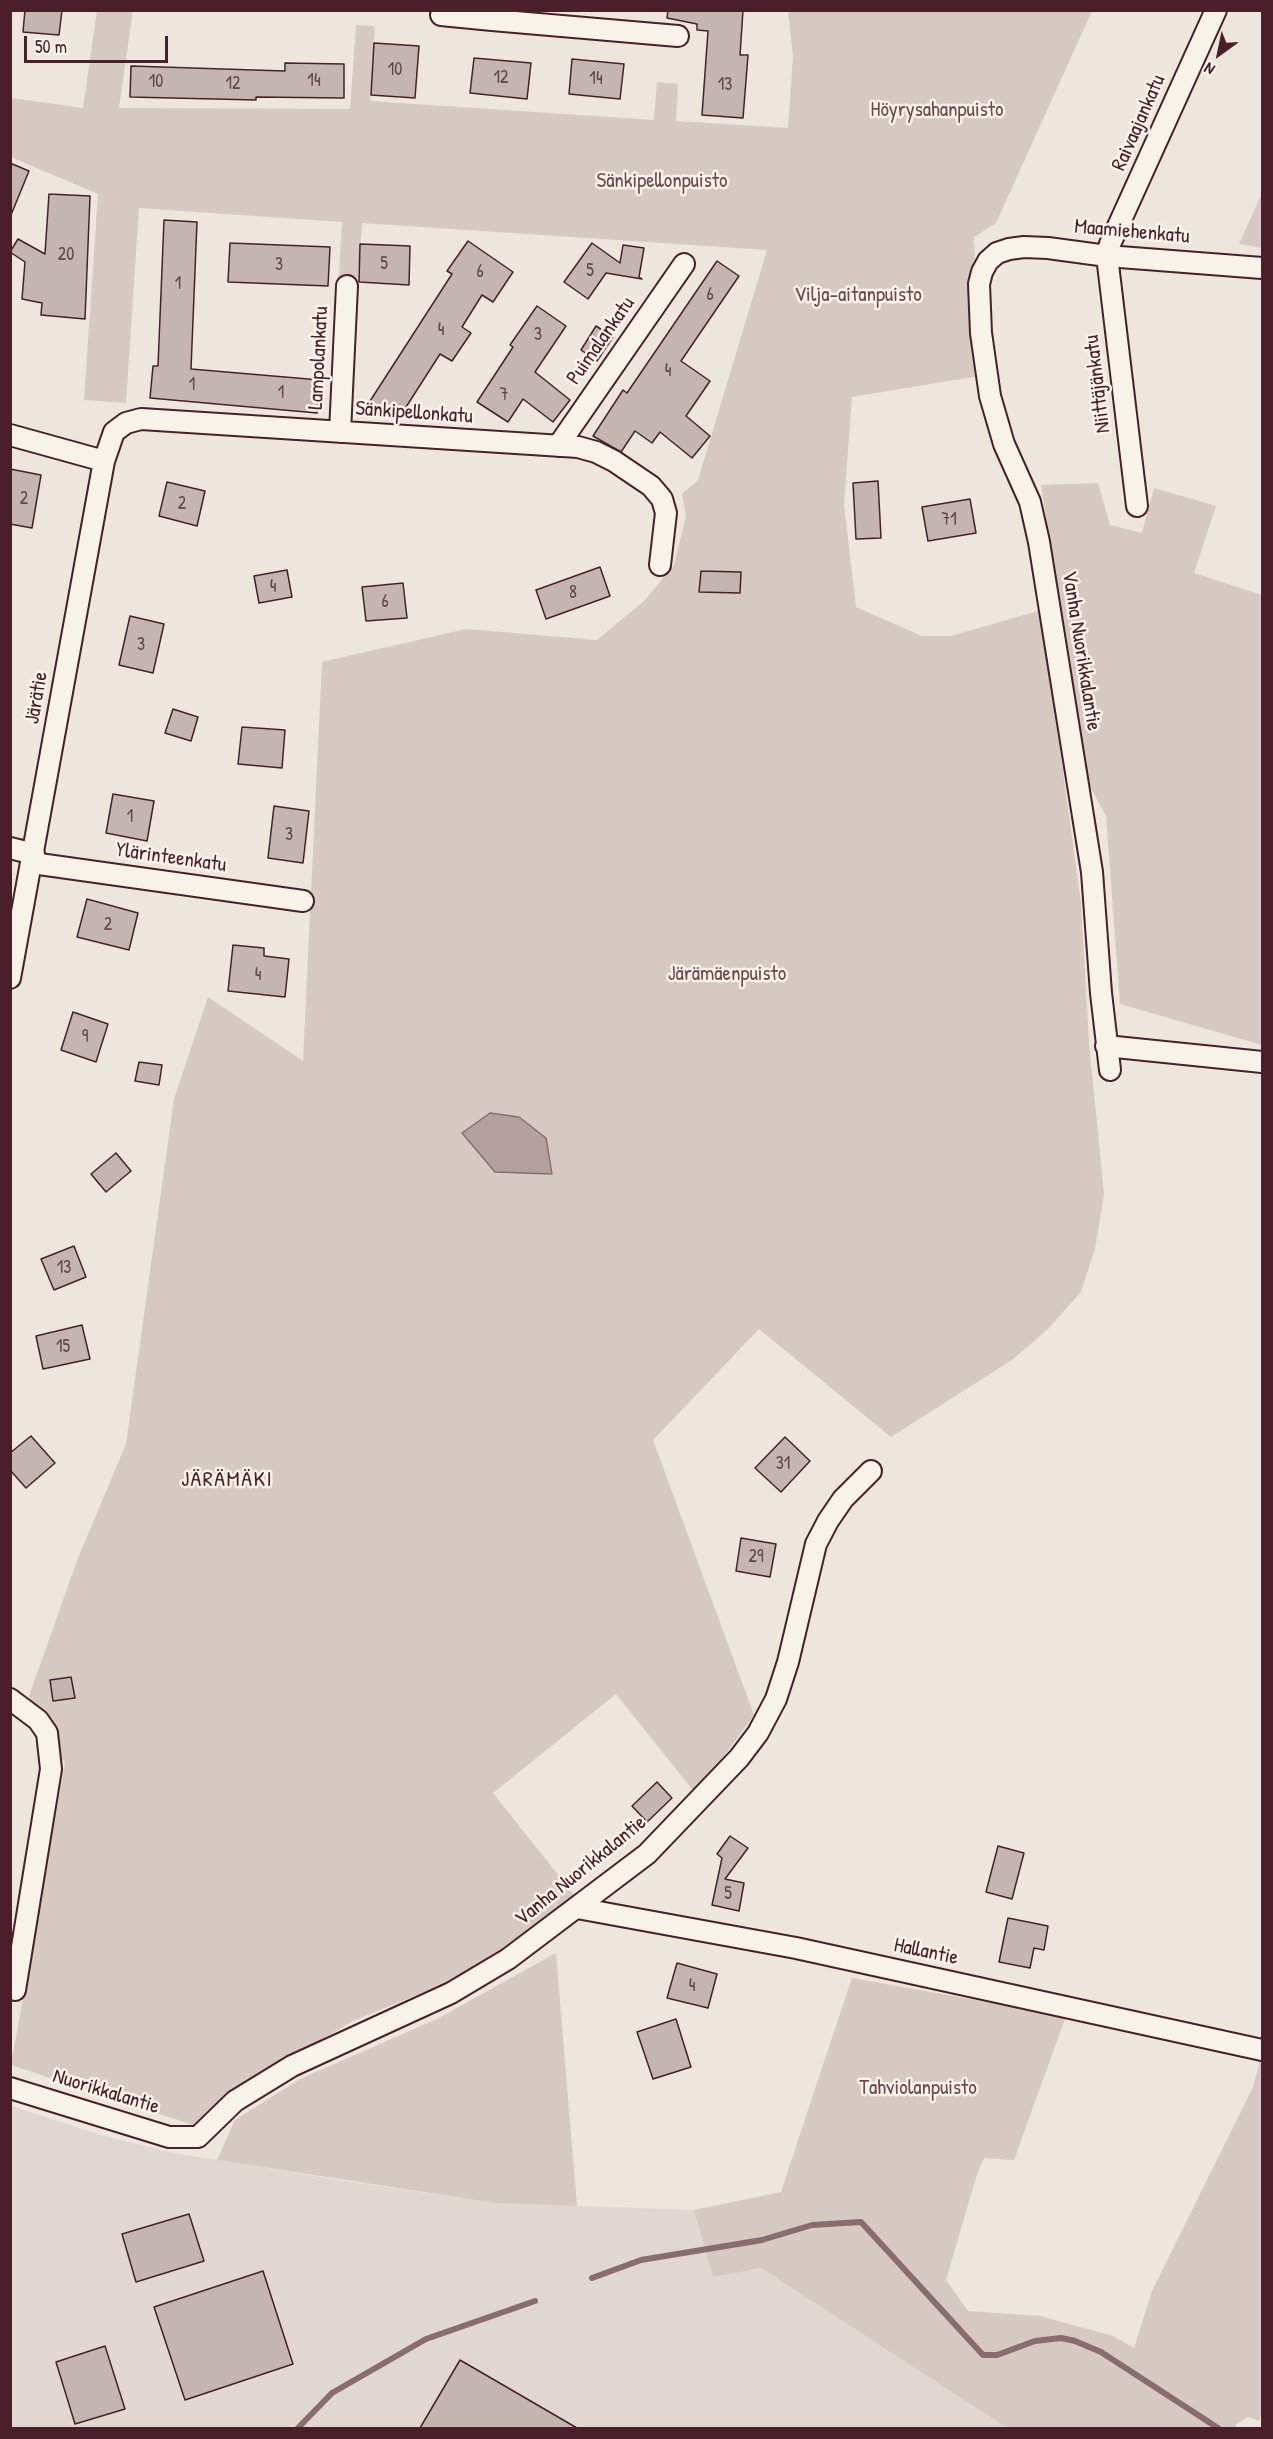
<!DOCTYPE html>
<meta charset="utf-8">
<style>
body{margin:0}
#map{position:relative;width:1273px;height:2439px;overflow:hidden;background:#ece6dd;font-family:"Patrick Hand",sans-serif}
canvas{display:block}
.frame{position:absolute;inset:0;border:12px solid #4a1f2b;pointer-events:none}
.north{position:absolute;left:1189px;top:24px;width:60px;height:60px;-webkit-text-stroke:4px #f7f3e8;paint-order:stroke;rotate:213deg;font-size:16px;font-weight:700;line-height:24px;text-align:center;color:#4a1f2b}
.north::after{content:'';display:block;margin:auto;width:21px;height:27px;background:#4a1f2b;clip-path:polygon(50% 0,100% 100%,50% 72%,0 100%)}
.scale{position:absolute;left:24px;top:36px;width:144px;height:27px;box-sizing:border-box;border:3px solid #4a1f2b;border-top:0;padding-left:8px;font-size:18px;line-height:21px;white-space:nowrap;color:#4a1f2b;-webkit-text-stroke:4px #f7f3e8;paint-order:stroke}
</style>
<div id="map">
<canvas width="1273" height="2439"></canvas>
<div class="frame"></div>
<div class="north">N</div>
<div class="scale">50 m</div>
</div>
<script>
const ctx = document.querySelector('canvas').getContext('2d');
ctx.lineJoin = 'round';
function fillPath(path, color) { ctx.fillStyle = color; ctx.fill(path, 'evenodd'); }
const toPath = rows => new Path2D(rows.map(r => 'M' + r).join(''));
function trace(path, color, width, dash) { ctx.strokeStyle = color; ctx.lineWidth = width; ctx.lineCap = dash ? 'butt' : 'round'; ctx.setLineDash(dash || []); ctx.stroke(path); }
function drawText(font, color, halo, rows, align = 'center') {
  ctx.font = font + ' "Patrick Hand",sans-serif'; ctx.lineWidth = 5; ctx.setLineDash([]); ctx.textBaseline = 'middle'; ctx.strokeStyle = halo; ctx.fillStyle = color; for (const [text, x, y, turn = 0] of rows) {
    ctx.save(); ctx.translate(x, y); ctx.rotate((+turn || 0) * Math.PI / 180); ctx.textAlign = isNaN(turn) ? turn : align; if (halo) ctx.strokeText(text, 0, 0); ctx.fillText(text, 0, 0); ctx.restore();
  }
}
const built = toPath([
 [11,2106,101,2135,174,2153,351,2182,495,2203,694,2210,713,2276,761,2268,1007,2428,11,2428]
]);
const green = toPath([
 [133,10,119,108,350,109,356,25,375,26,370,101,654,120,657,82,678,84,676,121,788,128,793,57,788,11,1092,11,996,223,974,237,979,376,852,397,844,504,856,607,922,636,951,636,1041,610,1081,903,1089,1043,1104,1194,1095,1249,1081,1292,1047,1330,1012,1360,891,1437,759,1329,653,1440,754,1715,696,1794,616,1694,493,1793,574,1895,505,1949,443,1984,353,2021,235,2090,196,2126,11,2065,65,1763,29,1696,78,1558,126,1444,174,1099,208,997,303,1061,322,662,466,629,597,640,644,601,674,565,686,517,682,494,698,480,767,250,362,223,357,294,338,292,342,222,139,208,126,403,84,400,98,194,11,157,11,98,83,108,97,11],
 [1262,193,1262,248,1239,244],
 [1098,483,1110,525,1142,533,1154,488,1216,506,1194,573,1262,595,1262,1045,1120,1004,1106,816,1070,750,1061,645,1064,629,1041,485],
 [556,1953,577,2206,495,2203,217,2160,235,2120,300,2079,437,2019],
 [852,1978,1066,2016,1014,2160,984,2158,977,2174,946,2280,968,2311,1040,2316,1113,2336,1134,2348,1152,2291,1253,2087,1260,2060,1262,2061,1262,2413,1259,2421,1248,2417,1235,2425,1237,2428,1007,2428,761,2268,713,2277,694,2210,781,2192]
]);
const water = toPath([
 [490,1113,519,1117,546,1138,552,1174,495,1172,462,1133,490,1113]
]);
const stream = toPath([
 [592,2278,641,2260,762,2240,812,2225,861,2222,983,2355,997,2355,1035,2341,1061,2338,1075,2341,1101,2352,1218,2428],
 [298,2428,332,2393,426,2339,535,2301]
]);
const building = toPath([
 [25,10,62,10,59,35,23,32,25,10],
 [668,10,743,10,740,55,748,55,743,118,702,115,708,31,697,30,697,24,667,18,668,10],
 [374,43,419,46,415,98,371,95,374,43],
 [474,58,531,63,527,99,470,93,474,58],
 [572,59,624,64,620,99,569,94,572,59],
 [285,63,344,64,344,98,256,97,256,100,130,97,131,66,285,71,285,63],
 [10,163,29,171,11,215,10,215,10,163],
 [49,194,90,196,85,319,41,315,42,303,22,299,25,262,10,252,18,239,45,254,49,194],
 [164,220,197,222,191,369,320,380,317,413,150,398,153,366,158,366,164,220],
 [468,241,513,272,493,302,482,295,462,327,471,333,452,361,440,354,399,418,361,415,452,274,447,271,468,241],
 [230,243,330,247,328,286,228,282,230,243],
 [592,243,620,263,623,245,644,248,639,277,642,279,606,273,588,299,564,282,592,243],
 [360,244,410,246,409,285,359,282,360,244],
 [717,261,739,276,681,361,710,381,686,416,710,436,692,458,660,432,652,443,635,431,621,452,593,436,623,390,627,393,717,261],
 [537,306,566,326,535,372,570,400,553,422,523,399,508,422,477,402,513,347,510,345,537,306],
 [596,326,613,337,597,361,581,350,596,326],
 [10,469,41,475,32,528,10,524,10,469],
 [878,481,881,538,856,539,853,483,878,481],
 [167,482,205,491,197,526,159,516,167,482],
 [970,499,976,533,928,541,922,507,970,499],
 [600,567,610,596,546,619,536,590,600,567],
 [287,570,292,597,259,603,254,576,287,570],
 [701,571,741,572,740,593,699,592,701,571],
 [403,583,407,618,366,621,362,587,403,583],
 [130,616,164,624,153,673,119,665,130,616],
 [173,709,198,717,191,741,165,733,173,709],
 [242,727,285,730,282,768,238,764,242,727],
 [113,794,154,801,147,841,106,833,113,794],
 [274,806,309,811,303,863,268,858,274,806],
 [87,899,138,913,129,950,77,937,87,899],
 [233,945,264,948,264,956,289,959,285,997,228,991,233,945],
 [73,1012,108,1024,96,1062,61,1050,73,1012],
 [139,1062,162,1065,159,1085,135,1081,139,1062],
 [116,1153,131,1171,106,1192,91,1174,116,1153],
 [74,1246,86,1277,54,1290,41,1259,74,1246],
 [82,1325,90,1359,43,1369,36,1336,82,1325],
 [31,1436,55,1463,26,1488,10,1470,10,1453,31,1436],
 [785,1437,810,1461,781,1492,755,1468,785,1437],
 [741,1538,776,1544,770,1577,736,1571,741,1538],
 [71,1677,75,1698,53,1701,50,1680,71,1677],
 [657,1782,672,1798,647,1822,632,1806,657,1782],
 [730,1836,748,1848,725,1879,744,1883,739,1911,712,1905,722,1858,717,1854,730,1836],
 [998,1846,1024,1853,1012,1899,986,1892,998,1846],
 [1008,1918,1048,1926,1044,1950,1034,1948,1030,1968,999,1962,1008,1918],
 [677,1963,717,1974,708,2008,667,1998,677,1963],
 [676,2019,691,2067,653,2079,637,2032,676,2019],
 [189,2214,204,2261,136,2282,122,2234,189,2214],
 [263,2271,293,2364,185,2400,154,2307,263,2271],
 [105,2346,125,2409,75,2424,56,2362,105,2346],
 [460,2360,577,2428,420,2428,460,2360]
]);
const minor = toPath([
 [493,10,492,20,678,36],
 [441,15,492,20],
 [340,432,347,286],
 [10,435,104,461],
 [558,446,684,264],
 [1137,506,1107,256,1110,244,1216,10],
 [10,848,34,854],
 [32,863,303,901],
 [10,978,104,461,114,432,126,423,141,419,578,447,596,452,614,461,651,486,662,499,666,513,660,565],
 [1106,1046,1262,1062],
 [1110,1070,1101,993,1092,872,1039,542,1030,502,1004,444,990,396,981,333,979,284,982,272,988,261,997,253,1009,249,1024,247,1048,248,1107,256,1262,268],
 [10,1699,38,1720,47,1733,51,1769,15,1990],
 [577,1908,796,1948,1262,2050],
 [10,2088,169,2137,198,2137,235,2101,292,2066,451,1993,508,1959,647,1854,739,1758,758,1733,776,1699,788,1662,816,1544,828,1521,843,1499,871,1471]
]);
const numberNames = [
 ["10",395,70],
 ["12",501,78],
 ["14",596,79],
 ["14",314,81],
 ["10",156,82],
 ["12",233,84],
 ["13",725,85],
 ["20",66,255],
 ["5",384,264],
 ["3",279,265],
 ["5",590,271],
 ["6",480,272],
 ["1",178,284],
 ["6",710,295],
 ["4",441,330],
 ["3",538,335],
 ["4",668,371],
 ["1",192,385],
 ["1",281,393],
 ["7",504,395],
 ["2",24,499],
 ["2",182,504],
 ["71",949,520],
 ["4",273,587],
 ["8",573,593],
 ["6",385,602],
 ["3",141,645],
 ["1",130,817],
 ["3",289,835],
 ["2",108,925],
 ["4",258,975],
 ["9",85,1037],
 ["13",64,1268],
 ["15",63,1347],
 ["31",783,1464],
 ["29",756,1557],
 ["5",728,1894],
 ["4",692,1986]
];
const parkNames = [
 ["Höyrysahanpuisto",937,110],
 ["Sänkipellonpuisto",662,181],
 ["Vilja-aitanpuisto",858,295],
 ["Järämäenpuisto",727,974],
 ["Tahviolanpuisto",918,2088]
];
const streetNames = [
 ["Raivaajankatu",1139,123,-66],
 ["Maamiehenkatu",1132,232,5],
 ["Puimalankatu",601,341,-55],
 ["Lampolankatu",319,358,-87],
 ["Niittäjänkatu",1098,384,-97],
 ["Sänkipellonkatu",414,413,4],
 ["Vanha Nuorikkalantie",1081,651,81],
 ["Järätie",37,698,-80],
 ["Ylärinteenkatu",171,858,8],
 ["Vanha Nuorikkalantie",581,1871,-39],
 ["Hallantie",926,1952,12],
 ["Nuorikkalantie",106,2092,17]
];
const neighbourhoodNames = [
 ["JÄRÄMÄKI",227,1480]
];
fillPath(built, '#e0d7d0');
fillPath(green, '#d5c9c2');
fillPath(water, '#b39f9d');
trace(water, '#896c6f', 1.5);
trace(stream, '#896c6f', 6);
fillPath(building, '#c4b5b0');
trace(building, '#4a1f2b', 1.5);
trace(minor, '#4a1f2b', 24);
trace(minor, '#f7f3e8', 20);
drawText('18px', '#68444c', null, numberNames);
drawText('21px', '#6d4a51', '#f7f3e8', parkNames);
drawText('21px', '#4a1f2b', '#f7f3e8', streetNames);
ctx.letterSpacing = '1.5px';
drawText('22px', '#4a1f2b', '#f7f3e8', neighbourhoodNames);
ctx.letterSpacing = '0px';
</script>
